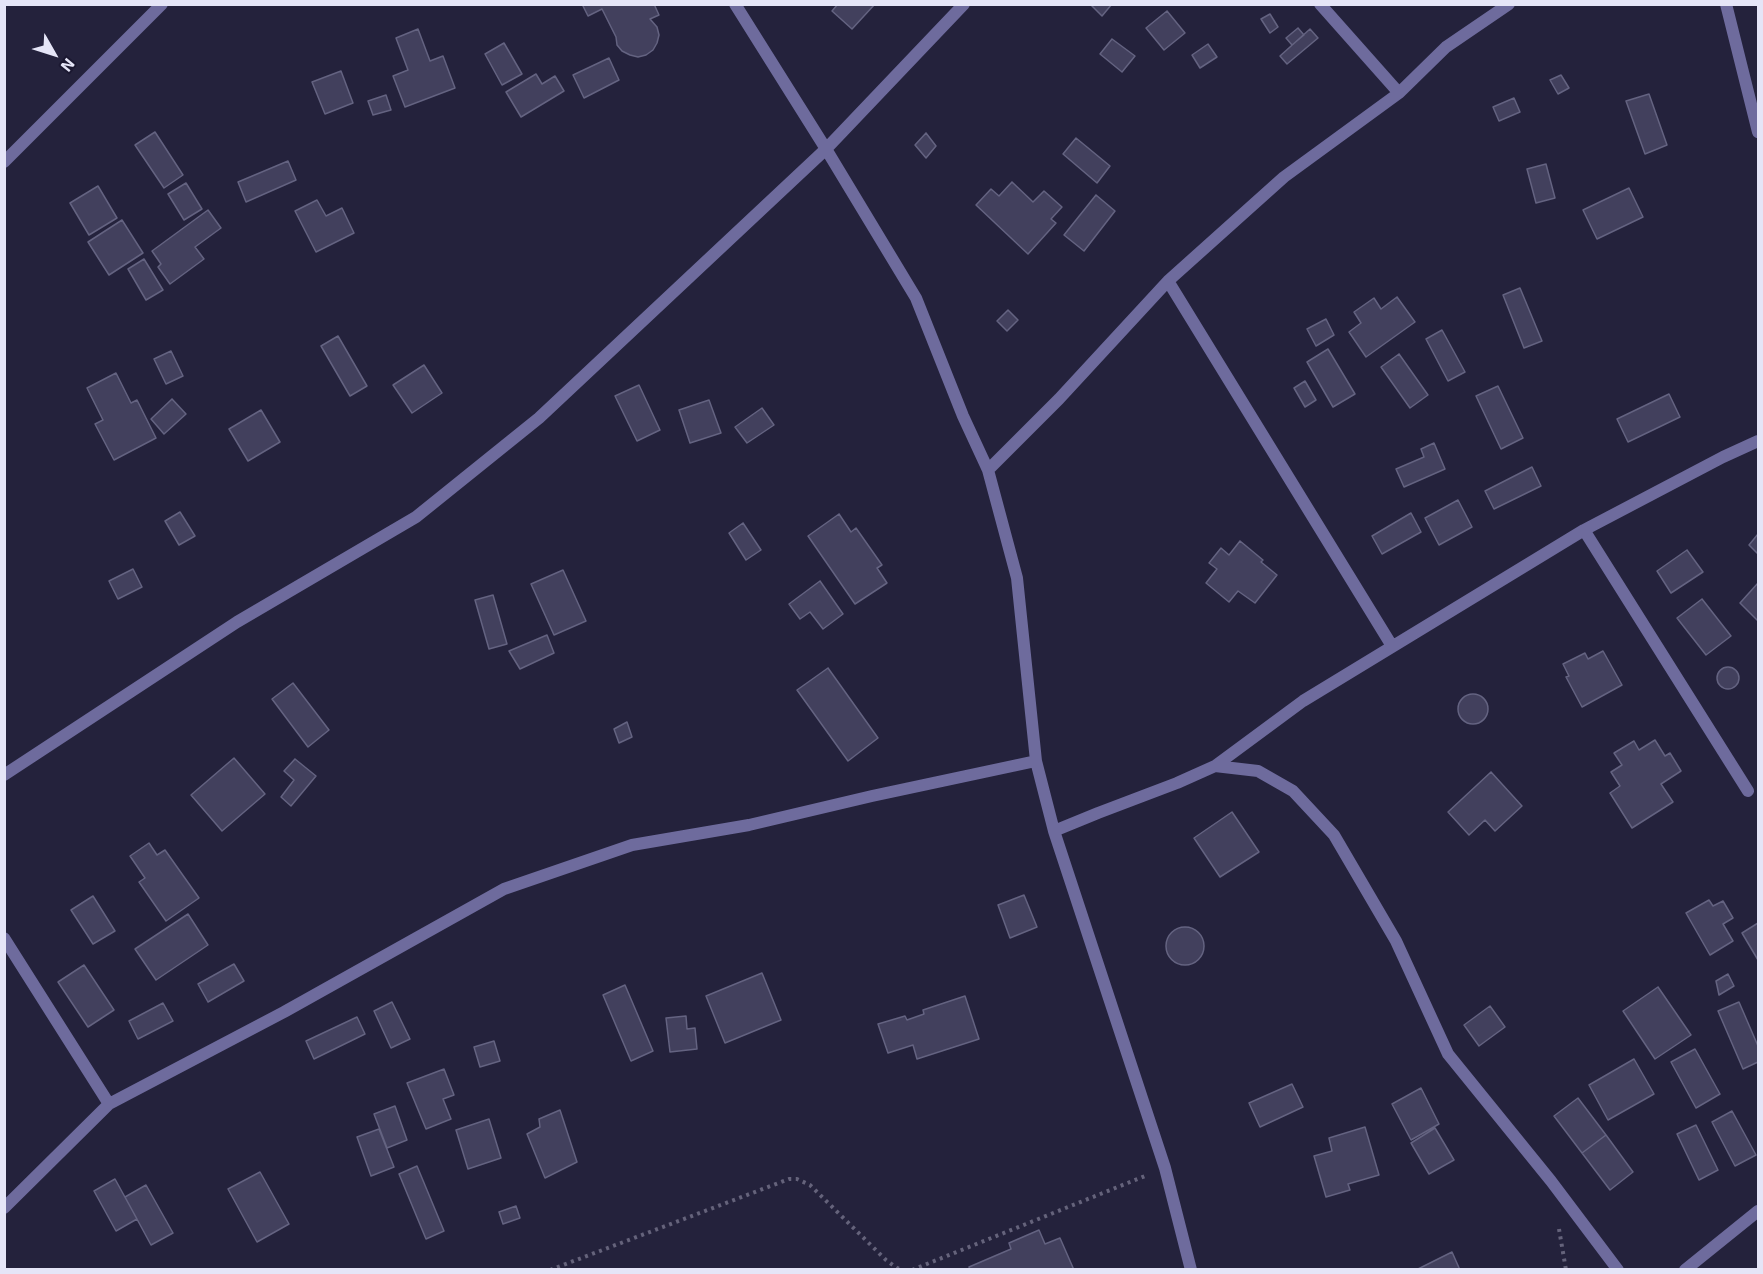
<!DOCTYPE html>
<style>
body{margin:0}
#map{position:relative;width:1763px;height:1274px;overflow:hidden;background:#24223c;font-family:"Exo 2",sans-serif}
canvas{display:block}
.frame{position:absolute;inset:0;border:6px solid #e5e5f7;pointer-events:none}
.north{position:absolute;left:24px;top:24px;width:60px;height:60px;-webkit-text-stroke:4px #1b1831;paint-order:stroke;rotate:129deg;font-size:16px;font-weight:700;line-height:24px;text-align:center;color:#e5e5f7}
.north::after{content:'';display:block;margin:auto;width:21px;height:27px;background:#e5e5f7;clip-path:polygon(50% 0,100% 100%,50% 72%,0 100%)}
</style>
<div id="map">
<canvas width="1763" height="1274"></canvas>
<div class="frame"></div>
<div class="north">N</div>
</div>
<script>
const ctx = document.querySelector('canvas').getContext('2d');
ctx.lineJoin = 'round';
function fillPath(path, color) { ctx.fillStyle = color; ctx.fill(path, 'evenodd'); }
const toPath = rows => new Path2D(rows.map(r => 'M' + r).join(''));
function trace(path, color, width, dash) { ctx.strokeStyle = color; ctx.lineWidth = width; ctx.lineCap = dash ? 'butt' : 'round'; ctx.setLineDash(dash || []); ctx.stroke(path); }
const building = toPath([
 [582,4,654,4,659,15,650,19,657,27,659,35,657,43,653,50,646,55,638,57,630,55,622,51,617,45,616,37,602,9,588,16,582,4],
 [838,4,875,4,852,29,832,11,838,4],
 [1090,4,1112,4,1102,16,1090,4],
 [1167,11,1185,33,1164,50,1146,28,1167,11],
 [1270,14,1278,27,1270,33,1261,19,1270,14],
 [1298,28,1304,35,1292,45,1286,38,1298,28],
 [418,29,430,61,443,56,455,88,405,107,393,76,408,70,396,38,418,29],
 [1310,29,1318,38,1287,64,1280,56,1310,29],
 [1112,39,1135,56,1122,72,1100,54,1112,39],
 [504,43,522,74,502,85,485,54,504,43],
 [1208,44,1217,57,1200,68,1192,55,1208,44],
 [609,58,619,80,584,98,573,75,609,58],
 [341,71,353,103,325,114,312,82,341,71],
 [536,74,542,84,555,76,564,91,521,117,506,92,536,74],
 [1561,75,1569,88,1558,94,1550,80,1561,75],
 [1649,94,1667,145,1645,154,1626,101,1649,94],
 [386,95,391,110,373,115,368,101,386,95],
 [1514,98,1520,112,1499,121,1493,107,1514,98],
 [155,132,183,175,164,188,135,145,155,132],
 [926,133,936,146,926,158,915,145,926,133],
 [1076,138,1110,166,1097,183,1063,154,1076,138],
 [288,161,296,180,246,202,238,182,288,161],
 [1546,164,1555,198,1536,203,1527,169,1546,164],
 [1012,182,1033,202,1044,191,1062,207,1051,219,1056,223,1028,254,976,205,991,189,999,196,1012,182],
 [186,183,202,209,184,220,168,194,186,183],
 [98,186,117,218,89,235,70,203,98,186],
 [1629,188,1643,217,1597,239,1583,210,1629,188],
 [1096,195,1115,211,1084,251,1064,235,1096,195],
 [317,200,326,216,342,208,354,233,316,252,295,211,317,200],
 [208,210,221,228,195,247,204,259,170,284,158,267,161,264,152,251,208,210],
 [122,220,143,253,109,275,88,242,122,220],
 [144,259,163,290,146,300,128,269,144,259],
 [1520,288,1542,341,1524,348,1503,295,1520,288],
 [1397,297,1415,322,1366,357,1349,332,1361,323,1354,312,1374,298,1381,309,1397,297],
 [1008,310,1018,320,1007,331,997,321,1008,310],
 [1326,319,1334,335,1316,346,1307,329,1326,319],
 [1442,330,1465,372,1448,381,1426,339,1442,330],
 [338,336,367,386,350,396,321,346,338,336],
 [1328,349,1355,394,1333,407,1307,362,1328,349],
 [171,351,183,376,166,384,154,359,171,351],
 [1399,354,1428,395,1410,408,1381,367,1399,354],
 [424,365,442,393,412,413,393,385,424,365],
 [116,373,131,403,137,400,156,438,114,460,95,424,103,420,87,388,116,373],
 [1305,381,1316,400,1305,407,1294,388,1305,381],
 [639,385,660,430,637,441,615,396,639,385],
 [1498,386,1523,438,1501,449,1476,396,1498,386],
 [1669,394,1680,417,1628,442,1617,419,1669,394],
 [172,399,186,414,164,434,151,419,172,399],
 [709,400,721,433,690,443,679,410,709,400],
 [762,408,774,425,747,443,735,427,762,408],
 [261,410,280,442,248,461,229,429,261,410],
 [1434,443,1445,469,1404,487,1396,469,1424,457,1421,449,1434,443],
 [1532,467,1541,486,1494,509,1485,491,1532,467],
 [1458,500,1472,527,1439,545,1425,518,1458,500],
 [180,512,195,536,179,545,165,521,180,512],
 [1411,513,1421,532,1382,554,1372,536,1411,513],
 [839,514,851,532,856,528,882,565,877,568,887,583,855,604,808,536,839,514],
 [743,523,761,550,746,560,729,533,743,523],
 [1758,534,1758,554,1749,545,1758,534],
 [1240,541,1263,560,1261,562,1277,575,1255,603,1238,591,1229,602,1206,583,1217,569,1209,563,1221,548,1229,555,1240,541],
 [1687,550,1703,572,1671,593,1657,571,1687,550],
 [133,569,142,587,118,599,109,581,133,569],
 [563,570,586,621,554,635,531,584,563,570],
 [820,581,843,614,823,629,810,612,800,619,789,604,820,581],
 [1758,583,1758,621,1740,603,1758,583],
 [493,595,507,644,489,649,475,600,493,595],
 [1702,599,1731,636,1706,655,1677,618,1702,599],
 [547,635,554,653,520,669,509,651,547,635],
 [1603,651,1622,685,1582,707,1566,677,1569,676,1563,664,1585,653,1588,659,1603,651],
 '1717 678a11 11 0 1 1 22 0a11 11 0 1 1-22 0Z',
 [828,668,878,738,848,761,797,690,828,668],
 [293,683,329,730,308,747,272,699,293,683],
 '1458 709a15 15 0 1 1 30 0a15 15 0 1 1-30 0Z',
 [627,722,632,737,619,743,614,729,627,722],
 [1655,740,1665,756,1670,753,1681,771,1661,784,1673,802,1632,828,1610,793,1620,786,1611,772,1622,765,1614,753,1634,741,1639,750,1655,740],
 [234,758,265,794,222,831,191,795,234,758],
 [295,759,316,776,291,806,281,797,294,780,284,771,295,759],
 [1491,772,1522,806,1495,831,1485,820,1469,835,1448,812,1491,772],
 [1232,812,1259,852,1220,877,1194,838,1232,812],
 [149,843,157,855,165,850,199,898,166,921,139,882,145,878,130,856,149,843],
 [1024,895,1037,927,1010,938,998,905,1024,895],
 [93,896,115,931,93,944,71,910,93,896],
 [1709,900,1713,906,1723,901,1733,918,1723,924,1733,941,1710,955,1686,913,1709,900],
 [188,914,208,945,156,980,135,949,188,914],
 [1758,923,1758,960,1742,933,1758,923],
 '1166 946a19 19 0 1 1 38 0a19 19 0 1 1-38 0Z',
 [234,964,244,981,208,1002,198,984,234,964],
 [84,965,114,1010,88,1027,58,982,84,965],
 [762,973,781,1020,725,1043,706,996,762,973],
 [1728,974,1734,986,1719,995,1716,981,1728,974],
 [625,985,653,1051,631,1061,603,995,625,985],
 [1658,987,1691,1035,1655,1059,1623,1011,1658,987],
 [965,996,979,1039,917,1059,913,1045,888,1053,878,1024,905,1016,907,1020,924,1014,923,1010,965,996],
 [392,1002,410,1039,391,1048,374,1011,392,1002],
 [1739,1002,1758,1046,1758,1062,1743,1069,1718,1011,1739,1002],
 [163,1003,173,1021,138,1039,129,1021,163,1003],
 [1490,1006,1505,1027,1479,1046,1464,1025,1490,1006],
 [686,1016,687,1029,695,1028,697,1049,670,1052,666,1018,686,1016],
 [357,1017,365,1034,314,1059,306,1041,357,1017],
 [494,1041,500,1061,480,1067,474,1047,494,1041],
 [1695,1049,1720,1094,1696,1108,1671,1062,1695,1049],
 [1634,1059,1654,1094,1608,1120,1589,1085,1634,1059],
 [444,1069,454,1095,443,1099,451,1119,426,1129,407,1083,444,1069],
 [1292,1084,1303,1107,1260,1127,1249,1103,1292,1084],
 [1421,1088,1439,1124,1411,1140,1392,1104,1421,1088],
 [1578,1098,1606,1135,1582,1153,1554,1116,1578,1098],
 [395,1106,407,1140,387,1148,374,1114,395,1106],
 [560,1110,577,1162,545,1178,527,1134,540,1127,539,1119,560,1110],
 [1732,1111,1756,1155,1735,1166,1712,1122,1732,1111],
 [489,1119,501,1158,468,1169,456,1130,489,1119],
 [1696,1125,1718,1170,1699,1180,1677,1134,1696,1125],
 [1365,1127,1379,1175,1348,1184,1350,1190,1326,1197,1314,1156,1332,1151,1329,1138,1365,1127],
 [1435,1128,1454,1160,1429,1174,1411,1143,1435,1128],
 [379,1129,394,1167,371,1176,357,1137,379,1129],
 [1606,1135,1633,1172,1610,1190,1582,1153,1606,1135],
 [417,1166,444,1231,426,1239,399,1174,417,1166],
 [260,1172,289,1224,257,1242,228,1189,260,1172],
 [115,1179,137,1219,116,1231,94,1191,115,1179],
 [146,1185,173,1233,151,1245,125,1197,146,1185],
 [516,1206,520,1218,503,1224,499,1212,516,1206],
 [1039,1230,1045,1244,1060,1238,1074,1270,970,1270,969,1267,1011,1249,1009,1243,1039,1230],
 [1452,1252,1460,1270,1416,1270,1452,1252]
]);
const path = toPath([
 [1559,1229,1566,1270],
 [550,1270,789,1179,797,1179,810,1185,886,1260,897,1268,904,1270],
 [912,1270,1145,1176]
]);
const minor = toPath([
 [735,4,826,149,916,298,963,416,988,470,1017,578,1036,761,1054,831,1165,1168,1191,1270],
 [1320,4,1399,93],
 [1726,4,1758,132],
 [4,162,162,4],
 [1168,281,1392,646],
 [988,470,1059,399,1168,281,1284,177,1399,93,1446,47,1509,4],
 [1584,530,1748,791],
 [1215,766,1258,771,1293,791,1334,835,1396,941,1448,1054,1551,1181,1618,1270],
 [4,775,237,622,416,517,539,418,826,149,964,4],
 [1054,831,1098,813,1177,783,1215,766,1303,701,1584,530,1723,457,1758,441],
 [4,938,109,1104],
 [4,1208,109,1104,284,1012,504,889,632,845,749,825,872,796,1036,761],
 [1685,1270,1758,1211]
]);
fillPath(building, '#42405d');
trace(building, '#646381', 1.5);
trace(path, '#65637b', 4, [3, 4.5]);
trace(minor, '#6e6b9d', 12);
</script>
